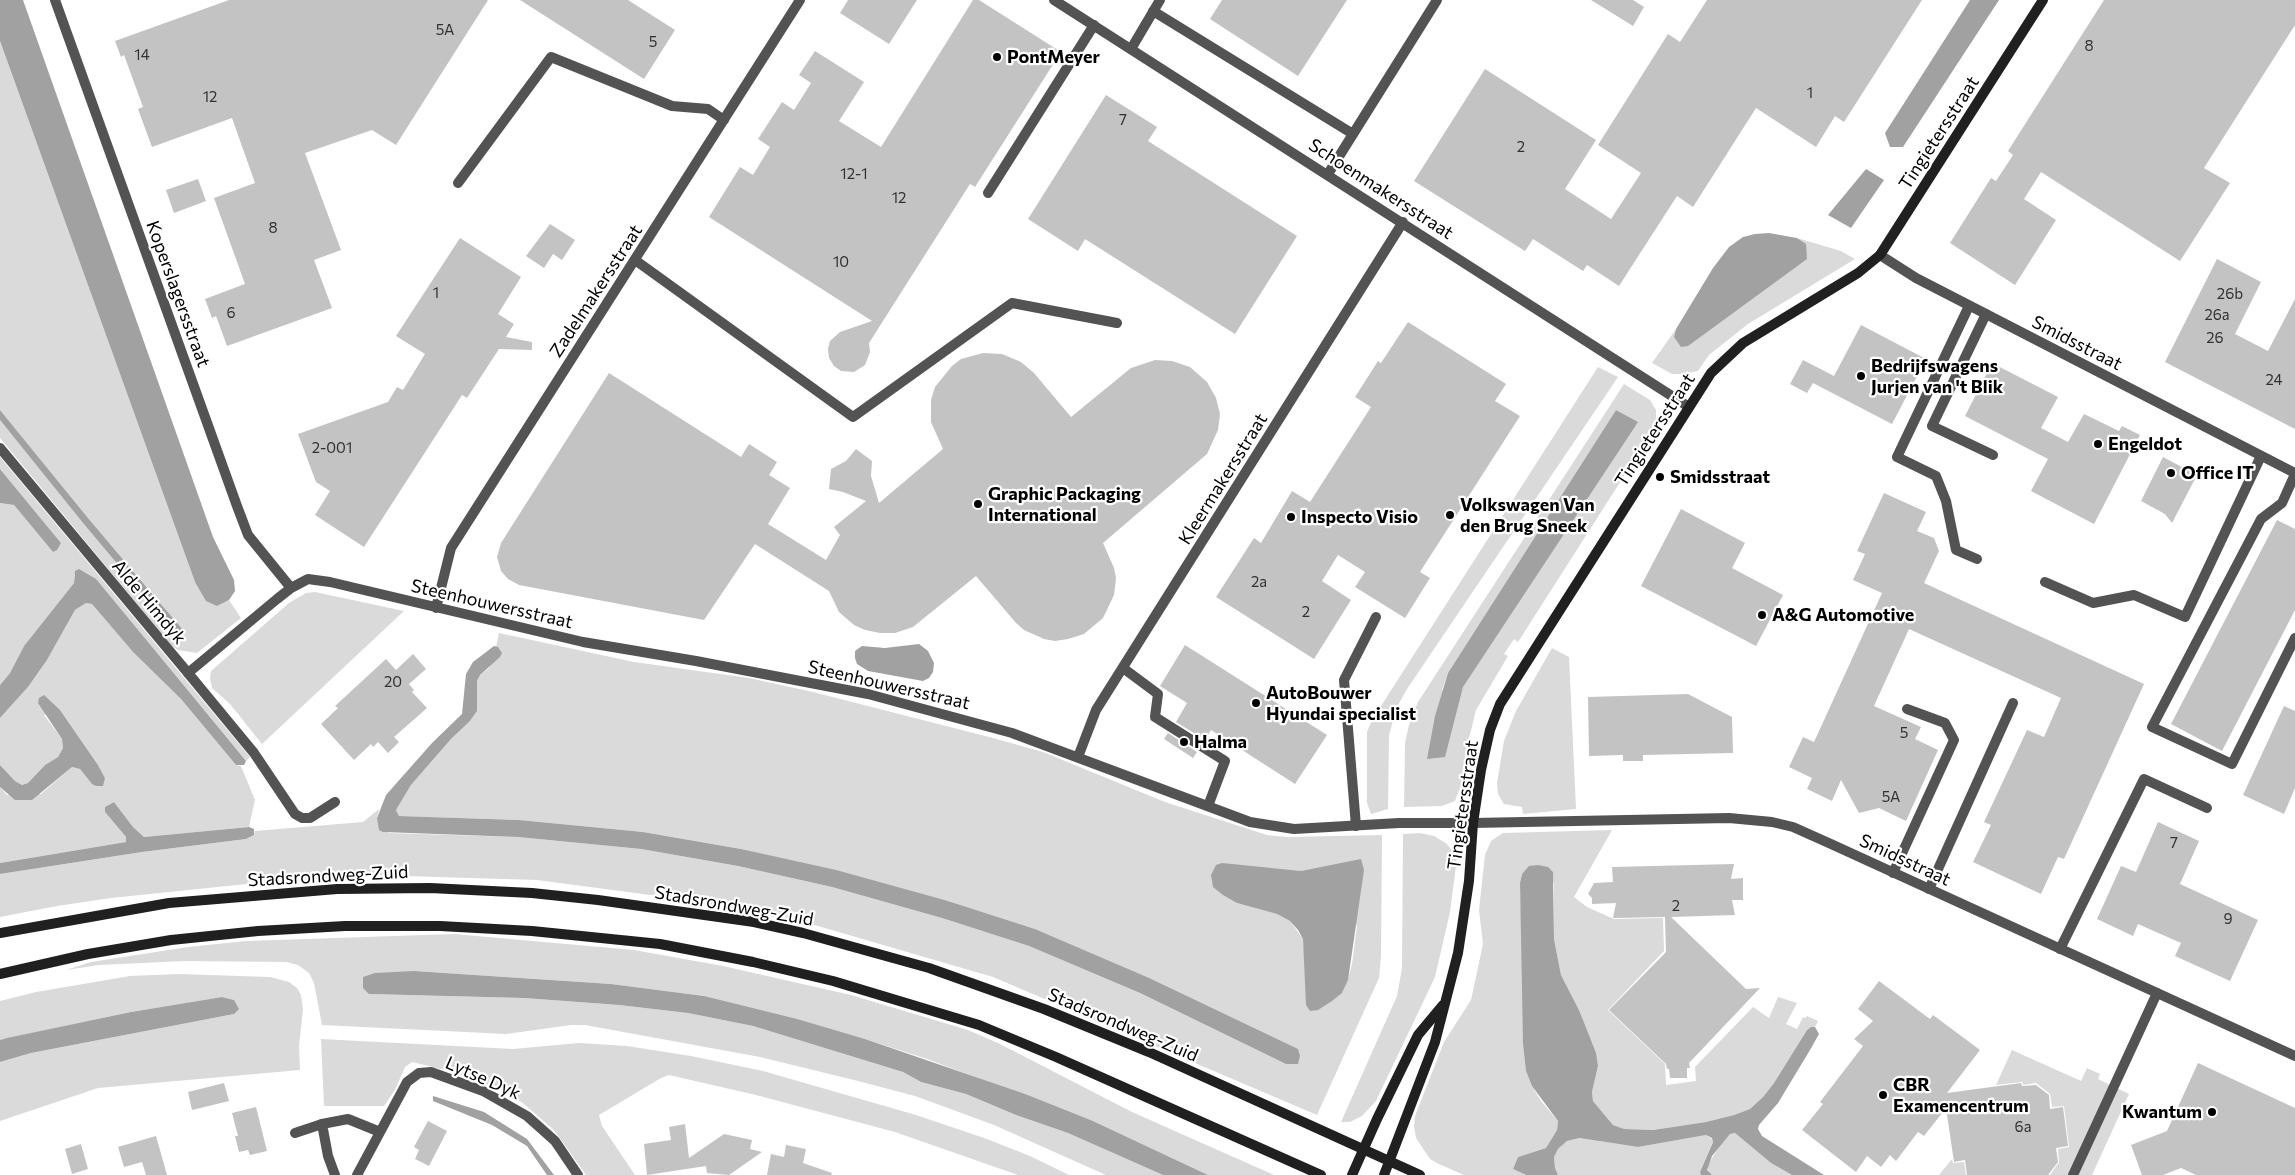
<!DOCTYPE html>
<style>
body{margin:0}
canvas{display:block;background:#fff}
</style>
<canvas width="2295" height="1175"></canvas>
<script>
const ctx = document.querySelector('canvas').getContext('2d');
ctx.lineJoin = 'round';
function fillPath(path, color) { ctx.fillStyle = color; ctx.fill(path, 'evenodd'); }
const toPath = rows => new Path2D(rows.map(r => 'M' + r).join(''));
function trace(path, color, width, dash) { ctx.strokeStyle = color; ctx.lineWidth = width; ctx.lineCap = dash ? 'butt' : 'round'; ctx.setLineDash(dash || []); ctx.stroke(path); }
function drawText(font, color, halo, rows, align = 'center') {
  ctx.font = font + ' Commissioner,sans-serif'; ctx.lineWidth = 4.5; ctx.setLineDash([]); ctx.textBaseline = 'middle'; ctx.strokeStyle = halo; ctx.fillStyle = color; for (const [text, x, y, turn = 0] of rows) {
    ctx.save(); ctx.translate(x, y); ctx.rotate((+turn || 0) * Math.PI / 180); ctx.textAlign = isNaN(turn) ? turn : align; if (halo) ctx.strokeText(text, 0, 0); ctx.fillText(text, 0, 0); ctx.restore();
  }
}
const green = toPath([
 [0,41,195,582,217,606,229,600,241,618,197,653,178,650,172,646,0,438,0,420,83,523,177,635,181,634,182,630,159,601,88,518,0,410],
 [1797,238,1841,251,1855,259,1748,324,1709,355,1698,371,1682,374,1672,374,1652,363,1676,329,1674,337,1806,245],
 [1598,367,1618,377,1407,689,1397,707,1389,735,1388,809,1371,814,1367,803,1367,732,1372,720],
 [1624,384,1650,400,1656,410,1656,419,1654,429,1518,642,1514,639,1504,654,1508,656,1476,710,1466,751,1461,785,1455,801,1442,806,1404,807,1405,743,1409,725,1418,702],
 [1616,410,1637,422,1472,671,1463,687,1457,705,1442,690,1448,673],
 [0,457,250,757,246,761,184,687,74,574,74,583,24,646,10,673,0,685,0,503,14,505,53,552,61,543,0,469],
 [315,592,404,611,262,744,230,704,212,688,210,678,211,671,289,603,306,593],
 [86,603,92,604,133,652,181,699,236,765,241,766,255,800,249,827,144,837,133,827,114,802,105,807,105,812,126,837,126,842,0,863,0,787,7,795,41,794,72,767,80,769,92,784,105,778,98,765,60,710,44,715,62,739,63,748,58,757,45,765,28,783,22,785,15,781,0,765,0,718,28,687,47,660,75,610],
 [499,633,634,662,749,678,813,692,993,738,1043,752,1165,802,1267,835,1286,837,1382,835,1381,956,1379,978,1317,1115,993,977,818,926,688,900,537,880,372,875,266,882,111,898,57,906,0,917,0,874,142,852,246,839,254,835,255,831,363,822,379,809,377,818,388,833,518,837,641,849,738,866,832,887,942,918,1029,946,1140,993,1286,1064,1147,977,1035,929,948,901,741,849,643,832,519,820,399,816,396,810,411,785,451,739,469,722,476,696,477,681,480,675,489,668,498,647,496,647],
 [1321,868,1357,926,1352,964,1348,979,1342,993,1304,950,1303,939,1290,921,1277,914,1237,903,1284,870,1301,871],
 [1552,648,1569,657,1576,809,1523,814,1522,807,1504,804,1498,794,1497,783,1504,741,1516,711],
 [1612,830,1574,897,1587,907,1614,919,1663,918,1664,951,1608,1010,1665,1064,1666,1085,1696,1081,1695,1067,1753,1007,1769,1018,1778,997,1797,1003,1786,1024,1797,1029,1803,1017,1805,1018,1807,1016,1818,1021,1815,1027,1811,1027,1807,1030,1774,1083,1763,1097,1750,1109,1734,1115,1706,1122,1653,1130,1623,1129,1613,1125,1593,1101,1592,1092,1598,1066,1579,1010,1561,975,1554,939,1554,883,1522,874,1520,883,1526,1071,1532,1086,1541,1101,1558,1121,1557,1130,1546,1148,1518,1157,1513,1169,1526,1175,1464,1175,1439,1164,1430,1159,1416,1138,1414,1127,1415,1116,1444,1042,1471,1000,1483,944,1479,910,1485,855,1491,841,1503,833],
 [1420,833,1434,836,1447,844,1457,858,1450,912,1435,977,1376,1101,1362,1116,1350,1122,1341,1122,1397,996,1402,968,1403,834],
 [454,934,634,950,723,966,851,995,968,1030,1000,1044,1132,1112,1274,1175,1208,1175,1093,1121,927,1059,865,1039,704,996,611,984,414,971,369,994,524,998,619,1005,688,1013,753,1026,903,1072,921,1082,966,1094,1016,1115,1068,1133,1163,1175,1106,1175,994,1125,915,1096,858,1081,760,1057,585,1025,571,1025,506,1034,322,1025,314,983,309,973,298,965,286,962,185,961,99,965,66,970,91,962,188,947,246,941],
 [179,974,270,977,289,982,297,988,301,995,303,1009,299,1046,300,1070,98,1088,0,1121,0,1062,31,1053,234,1014,234,1000,222,997,131,1012,0,1040,0,1001,36,992,130,976],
 [321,1039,513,1049,579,1043,627,1046,691,1056,763,1071,916,1115,987,1139,1030,1156,1069,1175,1018,1175,895,1132,756,1095,669,1075,661,1078,599,1115,602,1126,635,1175,586,1175,554,1130,524,1104,507,1092,457,1073,412,1062,405,1067,395,1090,384,1106,324,1106],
 [2012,1050,2081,1081,2087,1068,2100,1074,2098,1079,2129,1094,2092,1175,2050,1175,2059,1162,2058,1149,2069,1147,2064,1106,2052,1107,2050,1094,2036,1083,2023,1085,2022,1082,1996,1085],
 [1735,1133,1771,1163,1792,1175,1712,1175,1708,1172,1707,1166,1721,1144,1730,1134],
 [1706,1135,1712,1139,1713,1141,1700,1172,1701,1175,1558,1175,1555,1168,1554,1157,1558,1149,1567,1141,1581,1138,1638,1147],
 [1952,1159,1953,1163,1964,1162,1966,1175,1939,1175]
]);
const water = toPath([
 [0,0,23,0,213,537,234,580,235,591,229,600,217,606,206,601,195,582,0,41],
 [1970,0,1999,0,1903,147,1890,147,1885,133],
 [1866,169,1884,180,1851,228,1828,215],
 [1769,233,1797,238,1806,244,1807,259,1688,346,1681,347,1674,337,1676,329,1713,268,1729,247,1743,237,1755,234],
 [0,410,88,518,183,630,180,635,177,635,83,523,33,461,0,420],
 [1616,410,1638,422,1463,687,1445,757,1427,759,1435,716,1448,673],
 [0,469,61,543,57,550,53,552,14,505,0,503],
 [79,569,96,579,246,761,244,765,236,765,181,699,133,652,92,604,86,603,75,610,47,660,28,687,0,718,0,685,10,673,24,646,74,583,75,571],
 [919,644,928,651,934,663,933,672,929,678,923,681,868,671,857,664,855,658,855,651,862,646,885,648],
 [494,646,498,647,502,653,500,657,480,675,477,681,477,711,469,722,451,739,411,785,396,810,399,816,519,820,643,832,741,849,836,870,948,901,1035,929,1147,977,1298,1049,1300,1056,1298,1064,1286,1064,1140,993,1029,946,942,918,832,887,738,866,641,849,518,837,383,832,379,830,377,818,386,795,432,743,462,714,466,674,473,662],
 [44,695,60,710,98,765,105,778,103,786,96,786,92,784,80,769,72,767,32,800,15,800,0,787,0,765,15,781,22,785,28,783,45,765,58,757,63,748,62,739,38,703,39,698],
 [114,802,133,827,144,837,249,827,254,829,254,835,246,839,142,852,0,874,0,863,126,842,126,837,105,812,105,807],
 [1361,859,1364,870,1348,980,1342,993,1332,1001,1318,1010,1310,1011,1306,1005,1303,939,1298,930,1290,921,1277,914,1237,903,1223,895,1213,887,1211,875,1216,865,1222,863,1301,871],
 [1538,865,1548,867,1553,872,1554,939,1561,975,1579,1010,1596,1053,1598,1066,1592,1092,1593,1101,1613,1125,1624,1129,1653,1130,1706,1122,1734,1115,1750,1109,1763,1097,1774,1083,1807,1030,1811,1027,1815,1027,1819,1034,1810,1050,1778,1103,1759,1125,1758,1129,1762,1136,1824,1175,1792,1175,1771,1163,1735,1133,1730,1134,1712,1156,1707,1170,1712,1175,1701,1175,1700,1172,1713,1142,1712,1138,1706,1135,1638,1147,1580,1138,1567,1141,1558,1149,1554,1157,1555,1168,1558,1175,1526,1175,1513,1169,1518,1157,1546,1148,1557,1130,1558,1121,1532,1086,1526,1071,1523,1043,1520,883,1522,874,1529,866],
 [414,971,611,984,704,996,797,1019,865,1039,1025,1094,1093,1121,1208,1175,1163,1175,1068,1133,1016,1115,966,1094,921,1082,903,1072,753,1026,688,1013,619,1005,524,998,369,994,363,988,363,977,375,973],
 [222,997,234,1000,239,1009,234,1014,31,1053,0,1062,0,1040,7,1038,131,1012],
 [433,1096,484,1112,527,1139,554,1175,547,1175,527,1146,492,1125,433,1101]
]);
const building = toPath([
 [229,0,488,0,396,145,372,130,305,153,341,250,314,260,332,308,227,346,216,316,212,318,205,299,245,284,214,198,255,183,232,118,152,147,138,109,143,107,124,55,121,57,115,41],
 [520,0,628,0,675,30,644,79],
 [848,0,917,0,889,44,840,13],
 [973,0,979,0,1061,52,975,187,970,184,869,343,870,352,865,365,854,372,841,371,834,366,829,358,828,349,830,341,840,332,872,321,709,217,740,167,753,175,770,147,758,139,782,102,794,110,811,83,799,75,815,51,864,82,839,121,881,147],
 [1222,0,1347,0,1298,76,1210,19],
 [1591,0,1633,0,1644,7,1633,26],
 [1707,0,1922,0,1844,122,1835,116,1816,147,1756,108,1693,207,1677,196,1619,286,1587,265,1583,271,1533,239,1525,251,1414,181,1485,69,1596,140,1565,189,1611,219,1641,173,1598,145,1668,34,1680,42],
 [2104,0,2295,0,2295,25,2204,168,2230,183,2180,261,2041,172,2024,199,2056,220,2015,285,1950,243,1991,178,1996,181,2013,155,2008,151],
 [1106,95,1157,127,1148,141,1297,236,1235,334,1085,239,1078,251,1028,219],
 [198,179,206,201,174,213,166,190],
 [550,224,575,240,562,260,553,254,544,268,526,256],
 [460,238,521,277,498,314,514,324,506,337,532,342,532,350,499,349,467,398,462,395,364,547,315,515,330,491,316,482,298,434,388,402,397,387,403,390,425,354,396,336],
 [2217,259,2261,282,2235,334,2268,351,2295,299,2295,429,2165,362],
 [1408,322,1506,384,1495,401,1520,416,1420,572,1430,578,1405,618,1355,587,1365,572,1338,555,1322,581,1351,600,1314,659,1216,597,1254,538,1261,543,1292,491,1310,502,1371,407,1355,397,1378,361,1381,363],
 [1861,325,1926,359,1892,424,1813,383,1807,393,1790,384,1803,360,1834,376],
 [983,353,1002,354,1021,362,1034,373,1071,417,1131,368,1155,360,1172,361,1190,367,1207,382,1216,398,1220,414,1218,430,1207,454,1103,543,1114,568,1116,578,1114,595,1103,618,1084,634,1068,639,1055,641,1044,639,1024,630,1016,623,976,576,913,627,895,633,880,633,865,630,854,625,839,612,829,591,755,544,704,620,519,585,508,579,501,571,497,557,501,543,609,373,741,457,749,444,777,462,769,475,790,488,768,524,826,560,840,535,834,527,866,501,843,492,829,489,831,469,846,461,856,449,872,461,871,476,879,503,943,449,931,422,931,400,935,387,952,366,961,359],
 [1992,363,2058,397,2041,428,2068,442,2084,414,2119,431,2122,426,2140,435,2094,524,2031,491,2048,459,1965,416],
 [2163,457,2197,475,2172,523,2165,514,2141,501],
 [1884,493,1926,512,1917,531,1934,538,1939,551,1924,583,2144,684,2064,859,2058,857,2041,894,1973,862,1991,825,1984,822,2027,730,2044,737,2061,698,1909,629,1874,706,1921,727,1915,739,1938,750,1906,821,1879,808,1859,813,1841,780,1832,801,1807,789,1812,778,1789,767,1803,737,1814,742,1882,593,1853,580,1865,554,1857,551],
 [1681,509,1745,543,1732,568,1783,595,1756,646,1641,586],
 [2277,520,2295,529,2295,610,2222,751,2171,724],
 [1185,645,1327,735,1295,784,1211,730,1205,740,1176,722,1187,703,1160,686],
 [413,654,426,669,409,684,414,690,412,692,427,708,394,737,399,742,388,753,378,742,373,747,371,744,354,760,321,724,338,708,335,706,386,659,396,670],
 [1688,694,1732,717,1733,753,1643,755,1643,761,1623,761,1623,755,1589,756,1588,697],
 [2284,706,2295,711,2295,788,2284,814,2243,795],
 [1168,733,1197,752,1193,758,1164,739],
 [2158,822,2199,841,2180,884,2258,920,2230,981,2175,956,2181,943,2138,924,2133,936,2097,919,2121,866,2136,872],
 [1734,864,1731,879,1743,878,1743,900,1732,900,1735,915,1671,917,1746,989,1760,988,1689,1063,1690,1068,1687,1068,1687,1078,1670,1078,1669,1069,1667,1069,1666,1064,1609,1010,1666,952,1665,917,1613,918,1616,903,1592,904,1592,898,1588,894,1594,883,1613,882,1612,867],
 [1879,981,1930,1019,1933,1015,1980,1050,1947,1093,2021,1083,2022,1086,2036,1085,2049,1095,2050,1109,2063,1107,2068,1146,2056,1148,2058,1162,2048,1175,1967,1175,1965,1160,1954,1162,1946,1108,1924,1136,1918,1132,1896,1161,1890,1155,1881,1167,1867,1156,1856,1172,1802,1130,1823,1104,1820,1102,1863,1046,1854,1039,1873,1021,1858,1009],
 [2198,1063,2295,1108,2295,1175,2196,1175,2181,1168,2163,1175,2142,1175,2131,1145,2167,1131],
 [224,1083,229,1101,192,1110,188,1092],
 [256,1107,267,1151,250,1155,248,1150,239,1152,235,1136,238,1136,232,1113],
 [428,1121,447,1131,429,1166,415,1159,419,1150,414,1147],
 [685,1124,689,1158,724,1134,752,1140,750,1149,762,1152,729,1175,707,1173,706,1166,647,1175,644,1144,671,1140,669,1127],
 [156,1136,167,1175,146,1175,142,1162,124,1167,118,1147],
 [81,1144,88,1169,72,1174,65,1149],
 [786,1145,806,1149,803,1163,832,1173,831,1175,767,1175,771,1154,784,1157]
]);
const lane = toPath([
 [1153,11,1353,134],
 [1131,49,1160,0],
 [1328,174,1437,0],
 [458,183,551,57,672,106,708,109,724,120],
 [988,193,1094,25],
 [635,260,853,417,1012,303,1117,323],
 [1969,306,1897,457,1936,476,1946,501,1956,550,1977,559],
 [1986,314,1932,426,1993,455],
 [2295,474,2282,503,2261,519,2152,727,2232,764,2295,638],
 [2045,582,2093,603,2134,595,2185,617,2261,456],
 [1123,668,1158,694,1155,717,1225,761,1208,806],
 [188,673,254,753,295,814,302,818,310,818,335,802],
 [1356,826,1344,680,1376,617],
 [1893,873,1954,740,1945,723,1907,709],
 [1929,889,2013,703],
 [2060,949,2144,779,2207,808],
 [295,1133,322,1124],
 [2073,1175,2157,993]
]);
const street = toPath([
 [55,0,237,506,248,535,291,588],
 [1054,0,1689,407],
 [1880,255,1916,278,2295,473],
 [0,448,188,673,277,599,291,588,308,579,330,582,583,642,696,661,868,694,1012,733,1250,822,1294,829,1399,823,1473,823,1729,818,1772,822,1793,827,1831,844,2295,1056],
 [436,608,451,548,800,0],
 [1078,757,1096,710,1403,222],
 [335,1175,328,1156,322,1124,348,1119,380,1132],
 [357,1175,407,1082,419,1073,431,1072,483,1091,527,1116,555,1141,578,1175]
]);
const secondary = toPath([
 [0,933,169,903,337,889,430,888,532,893,598,900,754,922,803,933,929,968,1044,1009,1149,1052,1420,1175],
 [0,974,88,954,171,940,258,931,345,926,440,926,532,931,660,944,753,962,833,981,979,1025,1056,1057,1321,1175],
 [1352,1175,1377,1119,1418,1035,1443,1005],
 [1384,1175,1435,1042,1458,953,1469,881,1473,823,1481,770,1490,730,1500,704,1711,373,1743,343,1858,273,1880,255,2043,0]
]);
const markers = [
 [997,57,5,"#000"],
 [1861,376,5,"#000"],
 [2098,444,5,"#000"],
 [2171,473,5,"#000"],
 [1660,477,5,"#000"],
 [978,504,5,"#000"],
 [1450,515,5,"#000"],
 [1291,517,5,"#000"],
 [1762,615,5,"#000"],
 [1256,703,5,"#000"],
 [1184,742,5,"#000"],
 [1883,1095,5,"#000"],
 [2212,1112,5,"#000"]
];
const numberNames = [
 ["5A",445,30],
 ["5",653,42],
 ["8",2089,46],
 ["14",142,55],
 ["1",1810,93],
 ["12",210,97],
 ["7",1123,120],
 ["2",1521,147],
 ["12-1",854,174],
 ["12",899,198],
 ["8",273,228],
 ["10",841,262],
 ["1",436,293],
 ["26b",2230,294],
 ["6",231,313],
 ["26a",2217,315],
 ["26",2215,338],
 ["24",2274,380],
 ["2-001",332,448],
 ["2a",1259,582],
 ["2",1306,612],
 ["20",393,682],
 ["5",1904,733],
 ["5A",1891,797],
 ["7",2174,843],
 ["2",1676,906],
 ["9",2228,919],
 ["6a",2023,1127]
];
const poiNames = [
 ["PontMeyer",1007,57],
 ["Bedrijfswagens",1871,366],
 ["Jurjen van 't Blik",1871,387],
 ["Engeldot",2108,444],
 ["Office IT",2181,473],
 ["Smidsstraat",1670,477],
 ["Graphic Packaging",988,494],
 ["International",988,515],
 ["Volkswagen Van",1460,505],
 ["den Brug Sneek",1460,526],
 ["Inspecto Visio",1301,517],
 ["A&G Automotive",1772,615],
 ["AutoBouwer",1266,693],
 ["Hyundai specialist",1266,714],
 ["Halma",1194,742],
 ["CBR",1893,1085],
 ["Examencentrum",1893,1106],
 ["Kwantum",2202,1112,"right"]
];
const streetNames = [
 ["Tingietersstraat",1939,133,-57],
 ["Schoenmakersstraat",1381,189,33],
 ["Zadelmakersstraat",596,291,-57],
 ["Koperslagersstraat",178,294,70],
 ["Smidsstraat",2077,343,27],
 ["Tingietersstraat",1655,430,-57],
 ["Kleermakersstraat",1223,479,-58],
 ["Alde Himdyk",149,602,50],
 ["Steenhouwersstraat",492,604,13],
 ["Steenhouwersstraat",889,685,13],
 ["Tingietersstraat",1463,805,-82],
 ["Smidsstraat",1905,860,25],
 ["Stadsrondweg-Zuid",328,876,-3],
 ["Stadsrondweg-Zuid",734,906,10],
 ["Stadsrondweg-Zuid",1123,1025,23],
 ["Lytse Dyk",483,1078,24]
];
fillPath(green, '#dadada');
fillPath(water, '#a1a1a1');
fillPath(building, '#c3c3c3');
trace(lane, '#535353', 10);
trace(street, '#535353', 10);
trace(secondary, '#202020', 10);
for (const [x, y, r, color] of markers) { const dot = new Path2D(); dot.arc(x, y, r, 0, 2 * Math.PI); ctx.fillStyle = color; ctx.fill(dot); trace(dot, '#fff', 2); }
drawText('15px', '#313131', null, numberNames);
drawText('bold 18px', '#000', '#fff', poiNames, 'left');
drawText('18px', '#000', '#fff', streetNames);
</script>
